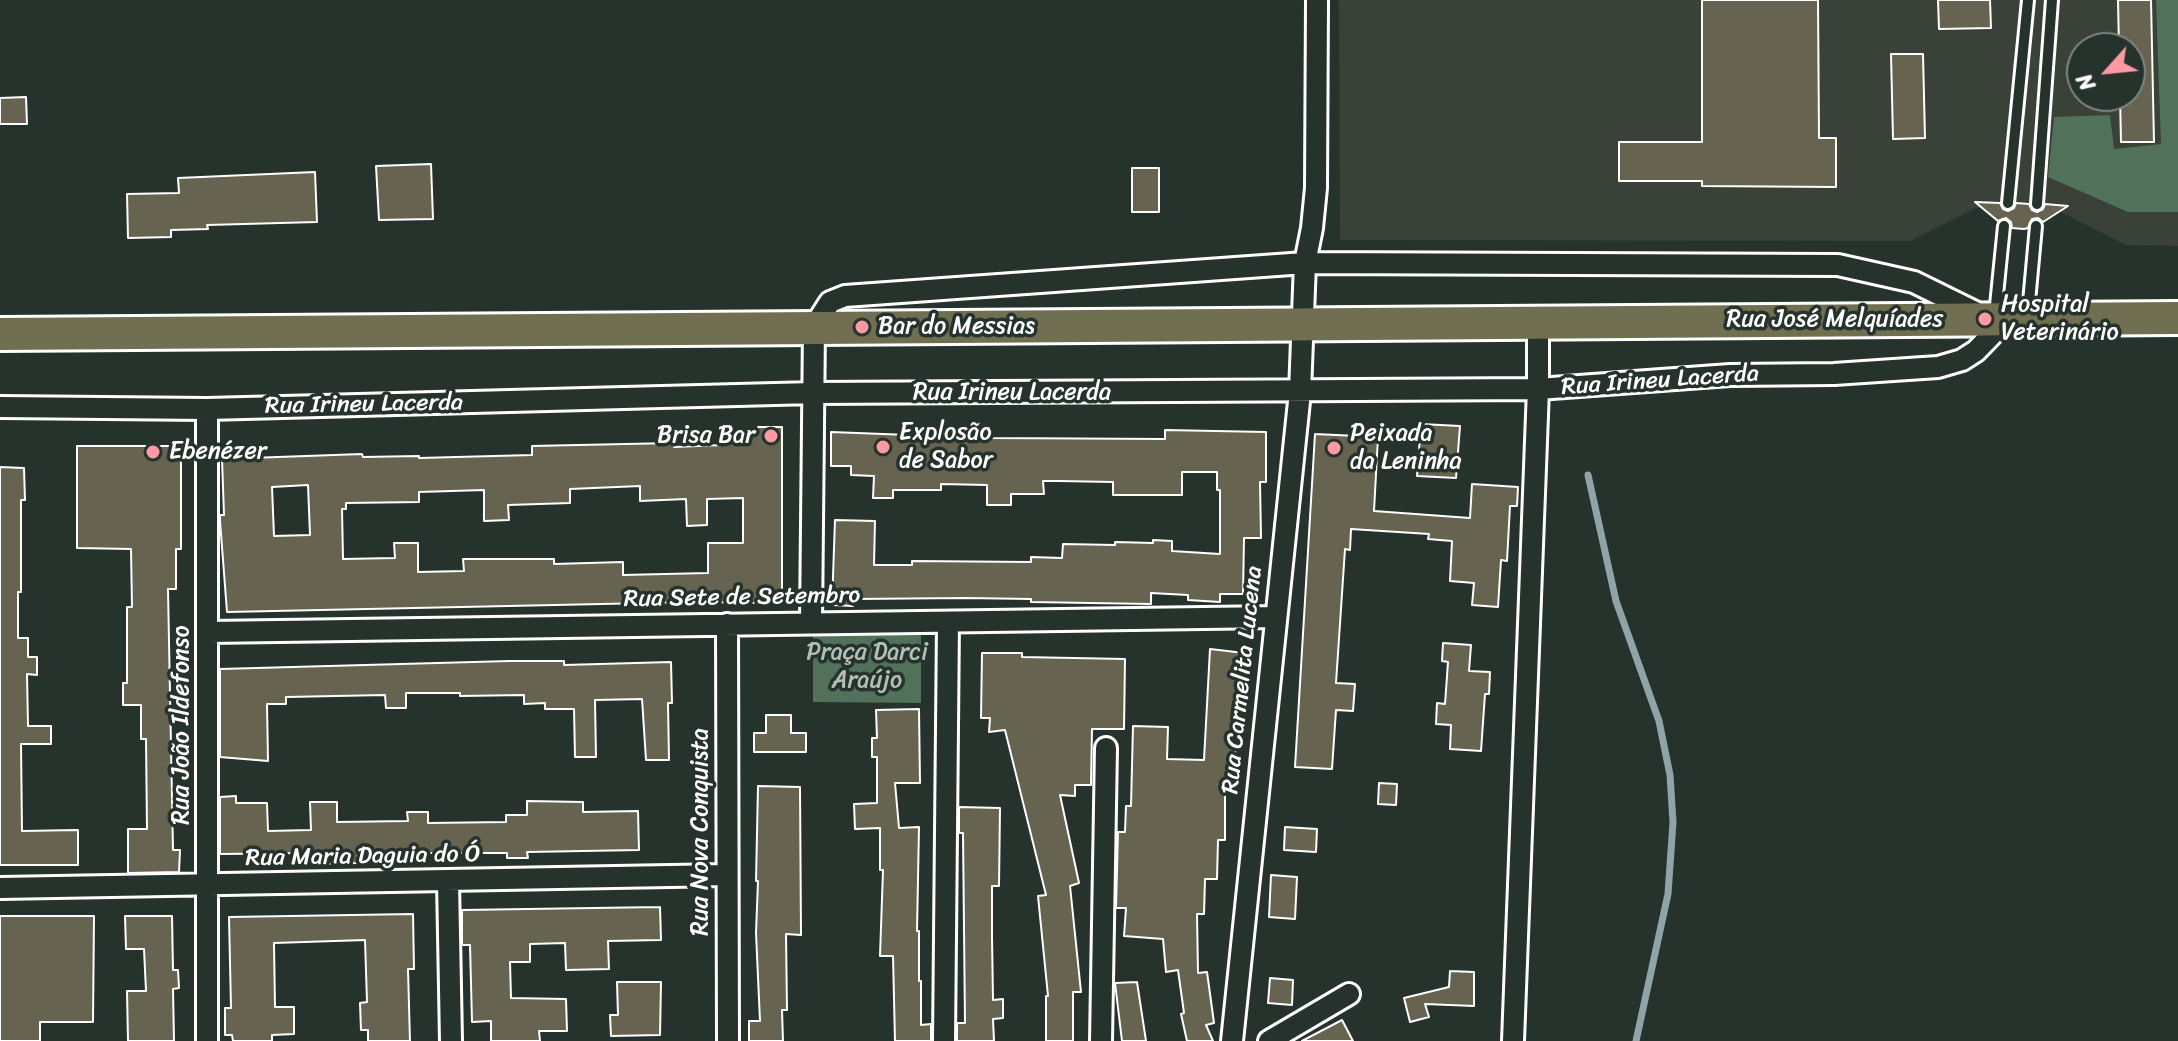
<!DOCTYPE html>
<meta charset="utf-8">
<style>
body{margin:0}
#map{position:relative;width:2178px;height:1041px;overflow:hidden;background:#26332d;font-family:Sriracha,sans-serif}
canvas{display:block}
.north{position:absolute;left:2066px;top:32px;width:80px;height:80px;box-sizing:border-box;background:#26332d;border:2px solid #7d8581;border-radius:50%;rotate:243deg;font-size:22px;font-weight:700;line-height:32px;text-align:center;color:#fff}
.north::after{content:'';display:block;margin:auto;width:28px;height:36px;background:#ff9aa2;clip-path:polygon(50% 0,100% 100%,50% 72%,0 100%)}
</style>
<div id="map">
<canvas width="2178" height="1041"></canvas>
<div class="north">N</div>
</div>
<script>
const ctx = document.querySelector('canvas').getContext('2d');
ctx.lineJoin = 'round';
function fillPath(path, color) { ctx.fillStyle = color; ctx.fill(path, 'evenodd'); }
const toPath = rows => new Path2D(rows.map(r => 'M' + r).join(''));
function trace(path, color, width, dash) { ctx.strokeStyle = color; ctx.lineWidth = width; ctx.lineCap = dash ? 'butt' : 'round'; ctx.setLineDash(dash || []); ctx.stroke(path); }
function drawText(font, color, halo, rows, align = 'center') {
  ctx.font = font + ' Sriracha,sans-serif'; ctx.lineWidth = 7; ctx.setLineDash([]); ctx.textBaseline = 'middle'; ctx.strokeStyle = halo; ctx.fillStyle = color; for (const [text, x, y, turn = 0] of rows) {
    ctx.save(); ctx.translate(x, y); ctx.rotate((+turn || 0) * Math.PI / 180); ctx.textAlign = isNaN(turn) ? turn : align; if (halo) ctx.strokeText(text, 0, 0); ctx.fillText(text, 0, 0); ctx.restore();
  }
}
const built = toPath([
 [1339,0,2178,0,2178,246,2126,245,2055,209,1976,208,1910,241,1340,240],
 [2082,48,2130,48,2130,96,2082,96]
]);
const green = toPath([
 [2156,0,2178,0,2178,212,2128,212,2048,177,2054,117,2110,115,2114,149,2161,144],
 [813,630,921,631,921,703,813,702]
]);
const stream = toPath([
 [1588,475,1616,601,1659,721,1670,775,1673,822,1668,894,1636,1041]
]);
const building = toPath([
 [1702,0,1818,0,1819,138,1836,138,1836,187,1702,186,1702,181,1619,181,1619,142,1702,142,1702,0],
 [1938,0,1990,0,1991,28,1939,29,1938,0],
 [2118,0,2151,0,2154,142,2121,142,2120,96,2130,96,2130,48,2119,48,2118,0],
 [1891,54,1923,54,1925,138,1893,139,1891,54],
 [26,97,27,124,0,124,0,98,26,97],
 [431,164,433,219,379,220,376,166,431,164],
 [1132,168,1159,168,1159,212,1132,212,1132,168],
 [315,172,317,222,207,225,208,229,171,230,171,237,128,238,127,194,179,193,178,178,315,172],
 [1975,202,2000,203,2003,209,2008,211,2014,208,2016,203,2029,204,2032,210,2037,212,2043,209,2045,204,2068,206,2043,222,2038,218,2032,219,2028,228,2024,229,2012,228,2011,222,2006,218,1998,221,1975,202],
 [1421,424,1460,426,1456,478,1417,476,1421,424],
 [758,427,782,427,782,603,695,602,227,612,220,521,220,515,224,515,222,459,362,454,363,457,419,456,419,458,532,455,532,446,673,443,674,447,723,445,723,431,758,431,758,427],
 [308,485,310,535,274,536,272,487,308,485],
 [640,486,640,501,686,499,687,526,707,525,707,499,743,498,743,543,708,543,708,573,623,575,623,562,554,564,554,559,463,559,464,571,418,572,418,543,394,543,395,558,343,559,342,509,346,509,346,503,419,502,419,492,484,490,484,521,509,520,508,505,570,503,570,489,640,486],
 [1165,430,1266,432,1266,482,1260,482,1261,538,1244,538,1243,594,1220,594,1220,602,1188,600,1188,595,1151,593,1151,604,1031,602,1031,599,966,598,853,599,853,606,832,605,835,520,875,521,874,565,912,565,912,561,1031,562,1031,557,1062,558,1063,544,1115,545,1115,542,1153,543,1153,540,1172,541,1172,551,1220,554,1220,490,1217,490,1217,472,1182,472,1182,495,1113,495,1113,482,1059,481,1043,481,1044,494,1011,494,1011,505,987,505,987,485,941,484,941,490,893,490,893,498,873,498,874,476,851,475,851,466,831,466,831,432,987,438,1165,439,1165,430],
 [1315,434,1378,437,1374,511,1470,518,1472,484,1518,487,1517,506,1510,506,1507,561,1501,560,1498,607,1472,605,1474,583,1450,581,1452,541,1428,539,1429,534,1351,529,1350,550,1345,549,1336,683,1355,684,1353,711,1336,710,1332,769,1295,767,1315,434],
 [77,446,181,446,181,549,176,549,176,589,168,589,173,850,180,850,179,872,128,873,128,829,147,829,146,739,141,739,141,705,123,705,123,683,127,683,127,607,132,607,131,549,77,548,77,446],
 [0,467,24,468,25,500,21,500,21,592,18,592,18,638,28,638,28,657,37,657,37,675,27,674,28,726,51,726,51,744,21,744,22,831,78,830,78,865,0,865,0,467],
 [1443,643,1471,645,1469,671,1490,672,1489,694,1485,694,1481,751,1450,749,1451,725,1436,724,1437,703,1445,704,1448,662,1442,661,1443,643],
 [1210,649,1244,653,1232,790,1225,790,1225,840,1218,840,1217,879,1205,879,1204,914,1197,914,1198,973,1207,972,1214,1023,1206,1025,1213,1041,1187,1041,1181,1014,1184,1013,1178,970,1166,972,1163,939,1124,936,1126,908,1116,908,1118,832,1125,832,1126,806,1131,806,1133,726,1168,727,1167,759,1204,760,1210,649],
 [982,653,1022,653,1022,657,1125,659,1124,729,1092,729,1091,785,1075,785,1075,796,1060,795,1079,883,1070,886,1081,992,1073,992,1073,1041,1046,1041,1046,996,1048,996,1038,896,1046,895,1005,730,989,732,990,718,981,718,982,653],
 [510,661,564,661,564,665,671,662,672,703,668,703,669,760,646,760,642,699,595,700,596,757,575,757,574,709,545,709,545,703,524,704,524,695,460,696,460,693,406,693,406,708,386,708,385,695,286,697,286,704,267,704,268,761,220,757,220,669,510,661],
 [919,709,920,783,895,783,899,828,919,827,917,931,919,931,919,981,921,981,921,1025,931,1024,931,1041,895,1041,893,956,880,956,883,870,880,870,880,828,855,829,854,804,877,803,877,757,872,757,872,738,877,738,876,710,919,709],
 [766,715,791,715,791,733,806,733,806,752,754,752,754,733,766,733,766,715],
 [1379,783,1397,784,1396,805,1378,804,1379,783],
 [758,786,800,787,801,935,786,934,787,1010,782,1010,783,1041,749,1041,749,1021,760,1021,756,933,758,881,756,881,758,786],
 [236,796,236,803,267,803,268,831,311,830,310,802,337,802,337,822,408,821,407,812,428,812,428,823,506,822,506,815,527,815,527,801,583,802,583,812,638,811,639,850,527,852,528,858,507,858,507,853,374,853,374,855,357,856,357,863,312,864,311,853,220,854,220,797,236,796],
 [959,807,1000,808,999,886,992,886,992,936,993,1000,1003,999,1003,1018,993,1019,994,1041,957,1041,957,1023,965,1023,963,833,959,833,959,807],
 [1285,827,1317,829,1316,852,1284,850,1285,827],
 [1271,875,1297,877,1295,919,1269,917,1271,875],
 [660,907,661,940,608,941,609,969,566,970,565,943,530,944,530,962,510,962,511,998,566,999,567,1031,539,1031,540,1041,491,1041,491,1021,472,1022,470,945,462,945,462,910,660,907],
 [413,914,414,969,408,969,410,1041,368,1041,368,1030,361,1030,360,1003,367,1002,365,940,274,943,275,1007,294,1007,294,1034,272,1035,272,1041,233,1041,232,1035,225,1035,225,1008,231,1008,229,917,413,914],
 [0,916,94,916,93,1022,40,1022,40,1041,0,1041,0,916],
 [125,916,172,916,173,970,178,970,179,988,173,989,174,1041,128,1041,127,991,146,991,144,949,126,949,125,916],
 [1450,971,1474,972,1474,1006,1425,1004,1429,1017,1410,1022,1404,998,1449,987,1450,971],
 [1270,978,1293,980,1292,1005,1268,1003,1270,978],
 [617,982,661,982,660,1035,611,1036,610,1015,618,1015,617,982],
 [1137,982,1146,1041,1122,1041,1115,983,1137,982],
 [1342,1020,1353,1041,1302,1041,1342,1020]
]);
const lane = toPath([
 [2008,203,2028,0],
 [2037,204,2052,0],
 [2028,313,2036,226],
 [1995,315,2004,226]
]);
const street = toPath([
 [0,407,207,409,813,393,1538,389,1730,375,1834,374,1938,367,1962,360,1976,351,2006,320],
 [811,622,814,327,830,302,845,296,1305,263,1838,265,1914,282,1981,315],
 [727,624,728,1041],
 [208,632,1275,617],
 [448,881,451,1041],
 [0,888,726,875],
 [207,1041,207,409],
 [944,1041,948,622],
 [1101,1041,1106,748],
 [1232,1041,1300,392,1305,263,1312,228,1316,188,1317,0],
 [1269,1041,1349,994],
 [1513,1041,1538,389,1538,322]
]);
const primary = toPath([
 [0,334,2178,318]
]);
const markers = [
 [1985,319,8,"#ff9aa2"],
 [862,327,8,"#ff9aa2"],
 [771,436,8,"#ff9aa2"],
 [883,447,8,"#ff9aa2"],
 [1334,448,8,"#ff9aa2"],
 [153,452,8,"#ff9aa2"]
];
const poiNames = [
 ["Hospital",2001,305],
 ["Veterinário",2001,333],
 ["Bar do Messias",878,327],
 ["Explosão",899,433],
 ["de Sabor",899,461],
 ["Peixada",1350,434],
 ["da Leninha",1350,462],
 ["Brisa Bar",755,436,"right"],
 ["Ebenézer",169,452]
];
const streetNames = [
 ["Rua José Melquíades",1835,320],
 ["Rua Irineu Lacerda",1660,381,-4],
 ["Rua Irineu Lacerda",1012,393],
 ["Rua Irineu Lacerda",364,405,-1],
 ["Rua Sete de Setembro",742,598,-1],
 ["Rua Carmelita Lucena",1243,680,-84],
 ["Rua João Ildefonso",182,725,-90],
 ["Rua Nova Conquista",701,832,-90],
 ["Rua Maria Daguia do Ó",363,857,-1]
];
const parkNames = [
 ["Praça Darci",867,653],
 ["Araújo",867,681]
];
fillPath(built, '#394138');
fillPath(green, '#52715a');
trace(stream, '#90a4a7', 7);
fillPath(building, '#666350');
trace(building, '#fff', 2);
trace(lane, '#fff', 16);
trace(street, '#fff', 26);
trace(primary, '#fff', 38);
trace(lane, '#26332d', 10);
trace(street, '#26332d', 20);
trace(primary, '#716f52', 32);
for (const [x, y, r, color] of markers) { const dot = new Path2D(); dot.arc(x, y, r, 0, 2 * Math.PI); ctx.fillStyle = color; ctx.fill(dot); trace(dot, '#26332d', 3); }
drawText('24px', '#fff', '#26332d', poiNames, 'left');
drawText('24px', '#fff', '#26332d', streetNames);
drawText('24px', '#b1bfb5', '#26332d', parkNames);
</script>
